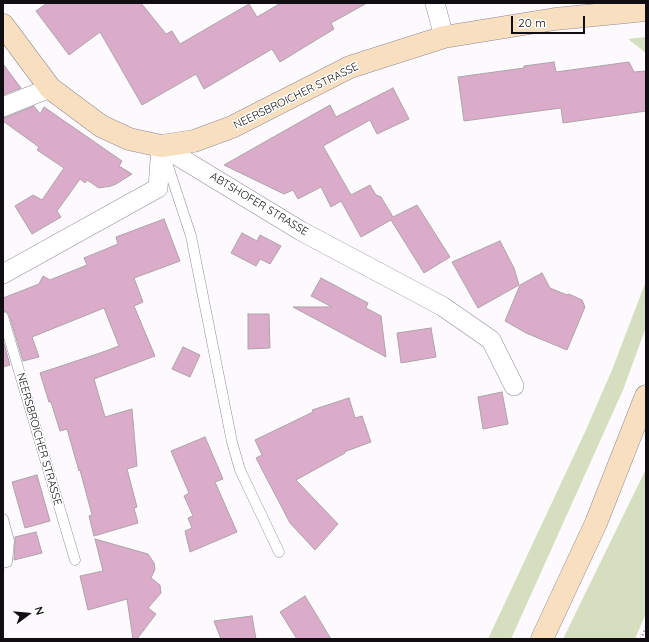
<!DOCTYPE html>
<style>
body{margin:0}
#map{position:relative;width:649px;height:642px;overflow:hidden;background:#fcfafd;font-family:Quicksand,sans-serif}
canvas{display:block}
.frame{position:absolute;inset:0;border:4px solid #100e12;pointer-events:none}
.north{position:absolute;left:8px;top:594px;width:40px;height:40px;-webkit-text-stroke:3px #fff;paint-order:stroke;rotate:74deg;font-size:11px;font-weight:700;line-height:16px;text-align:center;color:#100e12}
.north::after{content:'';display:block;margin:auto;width:14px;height:18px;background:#100e12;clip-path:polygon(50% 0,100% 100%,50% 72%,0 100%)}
.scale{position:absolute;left:511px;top:16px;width:74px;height:18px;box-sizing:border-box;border:2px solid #100e12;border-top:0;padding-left:5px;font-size:12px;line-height:14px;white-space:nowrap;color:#100e12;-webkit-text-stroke:3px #fff;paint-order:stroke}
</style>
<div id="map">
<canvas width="649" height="642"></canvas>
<div class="frame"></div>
<div class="north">N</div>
<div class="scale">20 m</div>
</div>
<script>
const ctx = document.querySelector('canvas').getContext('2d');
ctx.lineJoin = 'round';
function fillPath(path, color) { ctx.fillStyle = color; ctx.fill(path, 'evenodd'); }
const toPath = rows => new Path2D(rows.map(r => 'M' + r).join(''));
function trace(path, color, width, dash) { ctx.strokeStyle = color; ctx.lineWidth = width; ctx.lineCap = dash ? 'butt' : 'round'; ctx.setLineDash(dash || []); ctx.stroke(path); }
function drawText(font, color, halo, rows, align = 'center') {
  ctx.font = font + ' Quicksand,sans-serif'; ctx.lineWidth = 3; ctx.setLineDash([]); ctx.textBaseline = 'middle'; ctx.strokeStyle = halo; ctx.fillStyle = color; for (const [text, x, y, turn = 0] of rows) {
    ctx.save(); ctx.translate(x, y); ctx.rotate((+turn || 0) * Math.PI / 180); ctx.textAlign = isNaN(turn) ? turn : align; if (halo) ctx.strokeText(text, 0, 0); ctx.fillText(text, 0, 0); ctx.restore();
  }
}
const green = toPath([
 [646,37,646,53,628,39],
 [646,281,646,327,623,390,511,639,488,639,585,432,612,370],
 [646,469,646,613,635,639,563,639]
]);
const building = toPath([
 [47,3,141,3,166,34,172,31,180,44,249,4,257,17,281,3,367,3,331,23,334,29,280,62,272,49,204,89,196,74,142,105,100,32,69,55,36,11,47,3],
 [554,62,556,72,629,62,634,72,646,71,646,111,563,123,561,108,464,121,458,77,524,68,524,66,554,62],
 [3,64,21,88,3,95,3,64],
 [393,88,409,119,377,134,370,120,323,146,351,195,370,185,376,195,381,197,393,217,417,205,450,257,424,273,391,220,361,237,341,201,331,207,321,187,298,199,293,190,284,194,224,165,330,105,336,117,393,88],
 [34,106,40,114,44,107,122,161,119,166,132,174,116,184,111,186,99,188,87,180,85,183,80,179,57,211,61,217,32,234,15,206,33,195,42,200,64,168,37,150,39,147,3,121,3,118,7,117,34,106],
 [164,219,180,261,134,278,143,302,134,306,155,356,94,379,105,417,132,409,137,466,127,469,137,507,134,508,138,523,94,536,89,516,92,515,80,470,79,471,67,429,60,431,51,402,49,402,40,373,100,353,119,346,104,308,32,337,39,357,23,361,9,315,7,312,3,311,3,298,39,284,43,276,50,280,87,265,84,258,118,244,116,237,164,219],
 [242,233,257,241,260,235,281,246,270,264,260,259,256,266,231,253,242,233],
 [500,241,514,268,519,285,478,308,452,262,500,241],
 [542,273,550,288,567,295,569,294,582,300,585,307,567,350,526,333,505,321,520,285,542,273],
 [321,278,368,303,366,308,381,316,386,357,293,307,332,307,311,296,321,278],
 [248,314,269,314,270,348,248,349,248,314],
 [431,328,436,357,401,363,397,333,431,328],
 [3,340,10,365,3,367,3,340],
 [183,347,200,355,190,377,172,369,183,347],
 [502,392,508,424,483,429,478,397,502,392],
 [349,398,355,418,362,416,371,442,344,452,345,453,296,480,338,524,315,550,290,523,256,458,262,455,255,440,313,412,312,410,349,398],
 [205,437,223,479,215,482,237,532,190,552,185,531,192,528,188,518,193,516,184,496,189,493,171,451,205,437],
 [37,475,50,521,25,528,12,482,37,475],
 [36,532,42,553,14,560,15,542,15,537,36,532],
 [95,539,148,554,154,563,155,569,151,578,160,585,161,593,148,608,156,614,137,639,133,639,127,599,88,610,80,576,103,571,95,539],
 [305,596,331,639,297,639,280,612,305,596],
 [252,616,256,639,221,639,214,621,252,616]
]);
const path = toPath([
 [641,639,646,627]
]);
const lane = toPath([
 [165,157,191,236,232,442,240,470,279,552],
 [3,317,75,560],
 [3,519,9,541,7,562,3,563]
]);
const street = toPath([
 [435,3,444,37],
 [3,107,50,88],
 [3,274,158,188,161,146,301,231,442,306,491,340,514,386]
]);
const secondary = toPath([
 [3,25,50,88,101,126,129,139,161,146,194,141,232,127,350,67,444,37,555,19,646,10],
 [542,639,596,523,646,396]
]);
const streetNames = [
 ["NEERSBROICHER STRASSE",296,96,-26],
 ["ABTSHOFER STRASSE",259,204,31],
 ["NEERSBROICHER STRASSE",39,439,74]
];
fillPath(green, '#d5debf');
fillPath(building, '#daacc9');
trace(building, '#afa2aa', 1);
trace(lane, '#908a97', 11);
trace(street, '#908a97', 20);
trace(secondary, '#908a97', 23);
trace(path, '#7f7d81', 2.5, [1, 3]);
trace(lane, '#fff', 10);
trace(street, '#fff', 19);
trace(secondary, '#f8dfbf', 22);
drawText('11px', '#100e12', '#fff', streetNames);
</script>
